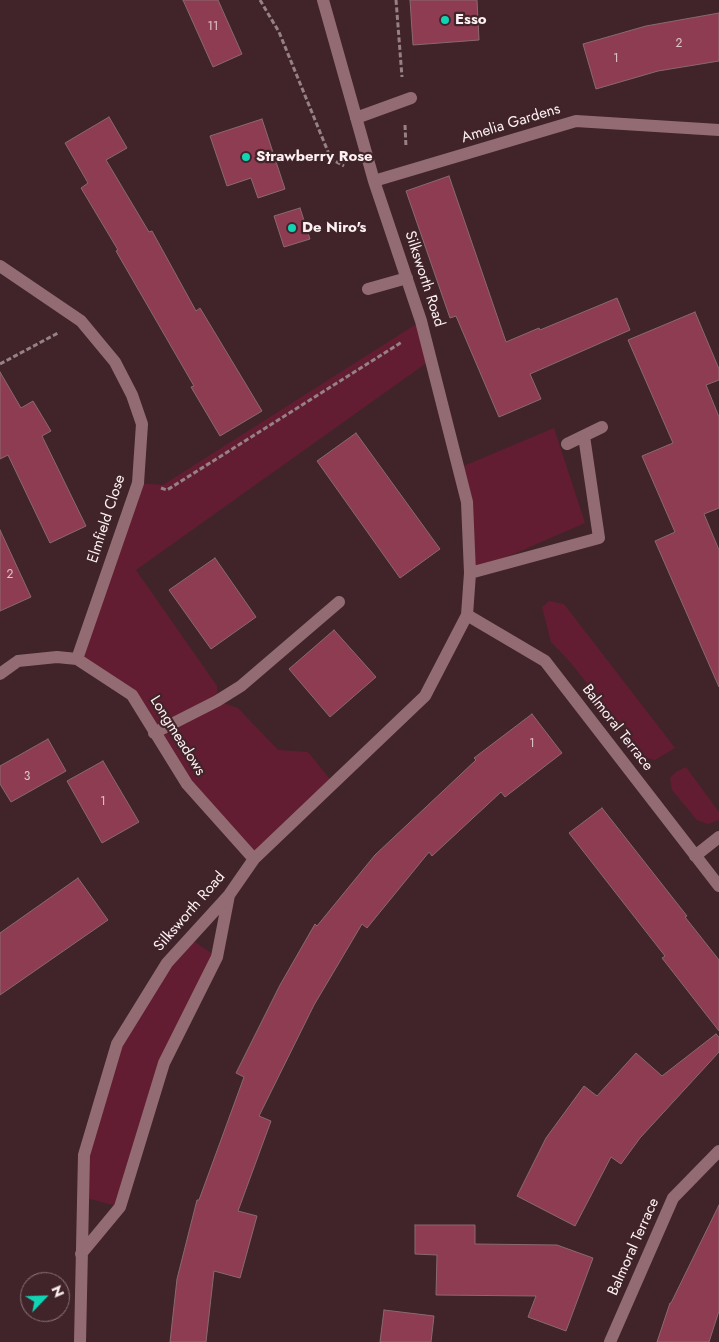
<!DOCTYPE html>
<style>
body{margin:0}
#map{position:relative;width:719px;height:1342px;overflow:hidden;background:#40242a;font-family:Jost,sans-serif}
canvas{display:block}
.north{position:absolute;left:20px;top:1272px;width:50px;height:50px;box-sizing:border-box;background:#40242a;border:1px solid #8c767a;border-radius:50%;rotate:66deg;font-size:14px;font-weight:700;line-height:20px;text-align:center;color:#fdf1f3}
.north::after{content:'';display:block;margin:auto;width:18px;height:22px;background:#10d5b4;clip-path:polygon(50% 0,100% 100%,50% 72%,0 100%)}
</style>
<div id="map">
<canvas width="719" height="1342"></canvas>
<div class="north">N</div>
</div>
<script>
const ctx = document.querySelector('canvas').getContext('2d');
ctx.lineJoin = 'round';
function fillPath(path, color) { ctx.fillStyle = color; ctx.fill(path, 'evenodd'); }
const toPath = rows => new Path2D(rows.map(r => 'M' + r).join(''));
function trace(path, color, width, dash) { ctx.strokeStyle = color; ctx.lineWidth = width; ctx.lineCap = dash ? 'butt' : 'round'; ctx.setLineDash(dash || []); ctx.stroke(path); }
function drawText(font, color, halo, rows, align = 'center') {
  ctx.font = font + ' Jost,sans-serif'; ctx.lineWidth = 4.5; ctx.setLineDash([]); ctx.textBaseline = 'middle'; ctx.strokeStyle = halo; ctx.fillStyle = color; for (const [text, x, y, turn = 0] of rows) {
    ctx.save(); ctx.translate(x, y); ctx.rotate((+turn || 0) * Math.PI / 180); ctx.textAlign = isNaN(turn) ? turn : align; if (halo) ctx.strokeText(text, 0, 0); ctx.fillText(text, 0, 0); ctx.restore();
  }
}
const green = toPath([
 [421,321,432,359,136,570,217,686,217,701,238,708,278,750,308,752,333,783,254,859,187,784,132,695,77,659,138,483,163,485],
 [554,428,585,523,470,573,459,468],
 [549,601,564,604,675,748,655,760,647,758,570,662,551,642,542,607],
 [686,767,719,812,719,820,708,824,697,820,672,790,670,778,676,772],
 [189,938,217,957,164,1063,120,1207,83,1197,84,1155,117,1044]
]);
const building = toPath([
 [183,0,218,0,242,54,213,67,183,0],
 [410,0,477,0,479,40,413,45,410,0],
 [719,13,719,61,658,71,596,89,583,44,646,26,719,13],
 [109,117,127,148,106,160,149,232,152,231,196,311,200,308,262,411,220,436,191,387,194,386,116,251,118,250,81,188,88,183,65,143,109,117],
 [262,119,285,189,258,198,251,178,227,186,210,136,262,119],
 [449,176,506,342,539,328,540,330,617,298,630,330,530,374,541,399,499,417,456,316,450,318,406,191,449,176],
 [300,208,310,239,284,247,274,216,300,208],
 [695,312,719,369,719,380,706,385,719,417,719,508,704,514,719,550,719,687,655,541,675,532,642,456,673,443,628,340,695,312],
 [0,372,21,408,33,401,51,431,42,436,86,526,50,543,8,455,0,459,0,372],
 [356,433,440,549,400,578,317,461,356,433],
 [0,530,31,597,0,611,0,530],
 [215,558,256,617,211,649,169,590,215,558],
 [334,630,376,677,330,717,289,669,334,630],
 [532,714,562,753,505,797,501,792,432,856,429,852,367,928,362,924,314,1005,259,1116,271,1121,238,1211,257,1216,240,1278,214,1271,206,1342,170,1342,177,1279,197,1200,199,1200,244,1077,236,1073,280,985,315,924,317,926,375,855,476,760,474,758,532,714],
 [48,739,66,771,11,802,0,784,0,766,48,739],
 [103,761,139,822,102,843,67,781,103,761],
 [602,808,687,916,685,917,719,960,719,1031,662,958,665,956,569,833,602,808],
 [78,878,108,920,0,995,0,933,78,878],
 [716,1034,719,1037,719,1052,640,1138,621,1164,611,1157,575,1226,517,1196,546,1138,584,1086,597,1096,636,1053,662,1076,716,1034],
 [719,1205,719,1311,709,1342,657,1342,670,1303,671,1303,719,1205],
 [415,1225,475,1225,475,1244,557,1245,593,1258,566,1331,528,1317,536,1296,436,1295,437,1255,415,1254,415,1225],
 [384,1310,434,1316,431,1342,380,1342,384,1310]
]);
const path = toPath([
 [260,0,279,32,331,159,344,166],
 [396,0,402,77],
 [405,125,406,147],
 [0,364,58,333],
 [161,488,167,490,402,342]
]);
const minor = toPath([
 [356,118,411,98],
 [374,181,576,121,719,130],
 [0,266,81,321,115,362,132,395,142,424,138,483,77,659],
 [368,289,407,278],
 [567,444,602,427],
 [470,573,599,538,584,436],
 [467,615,545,661,719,886],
 [0,674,18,661,57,657,77,659,132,695,187,784,254,859],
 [154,733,217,701,241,686,339,602],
 [695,856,719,837],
 [81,1254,120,1207,164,1063,217,957,229,895],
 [80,1342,84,1155,117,1044,167,963,229,895,254,859,425,696,467,615,470,573,467,502,421,321,374,181,323,0],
 [610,1342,673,1198,719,1151]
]);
const markers = [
 [445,20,5,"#10d5b4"],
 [246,157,5,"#10d5b4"],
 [292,228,5,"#10d5b4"]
];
const numberNames = [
 ["11",213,27],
 ["2",679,44],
 ["1",616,59],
 ["2",10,575],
 ["1",532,744],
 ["3",27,777],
 ["1",103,802]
];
const poiNames = [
 ["Esso",455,20],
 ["Strawberry Rose",256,157],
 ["De Niro's",302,228]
];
const streetNames = [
 ["Amelia Gardens",511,124,-17],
 ["Silksworth Road",424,279,72],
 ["Elmfield Close",107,519,-72],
 ["Balmoral Terrace",617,728,52],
 ["Longmeadows",177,736,58],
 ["Silksworth Road",190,912,-49],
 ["Balmoral Terrace",634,1247,-66]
];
fillPath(green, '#631d32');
fillPath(building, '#8e3c52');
trace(building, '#8a696f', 1);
trace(path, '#968185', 3, [5, 2.5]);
trace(minor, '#936c73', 12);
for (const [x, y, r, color] of markers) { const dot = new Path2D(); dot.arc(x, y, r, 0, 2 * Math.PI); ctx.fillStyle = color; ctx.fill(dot); trace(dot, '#40242a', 2); }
drawText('12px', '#e1c4cb', null, numberNames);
drawText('bold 15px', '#fdf1f3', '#40242a', poiNames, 'left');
drawText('15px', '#fdf1f3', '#40242a', streetNames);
</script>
